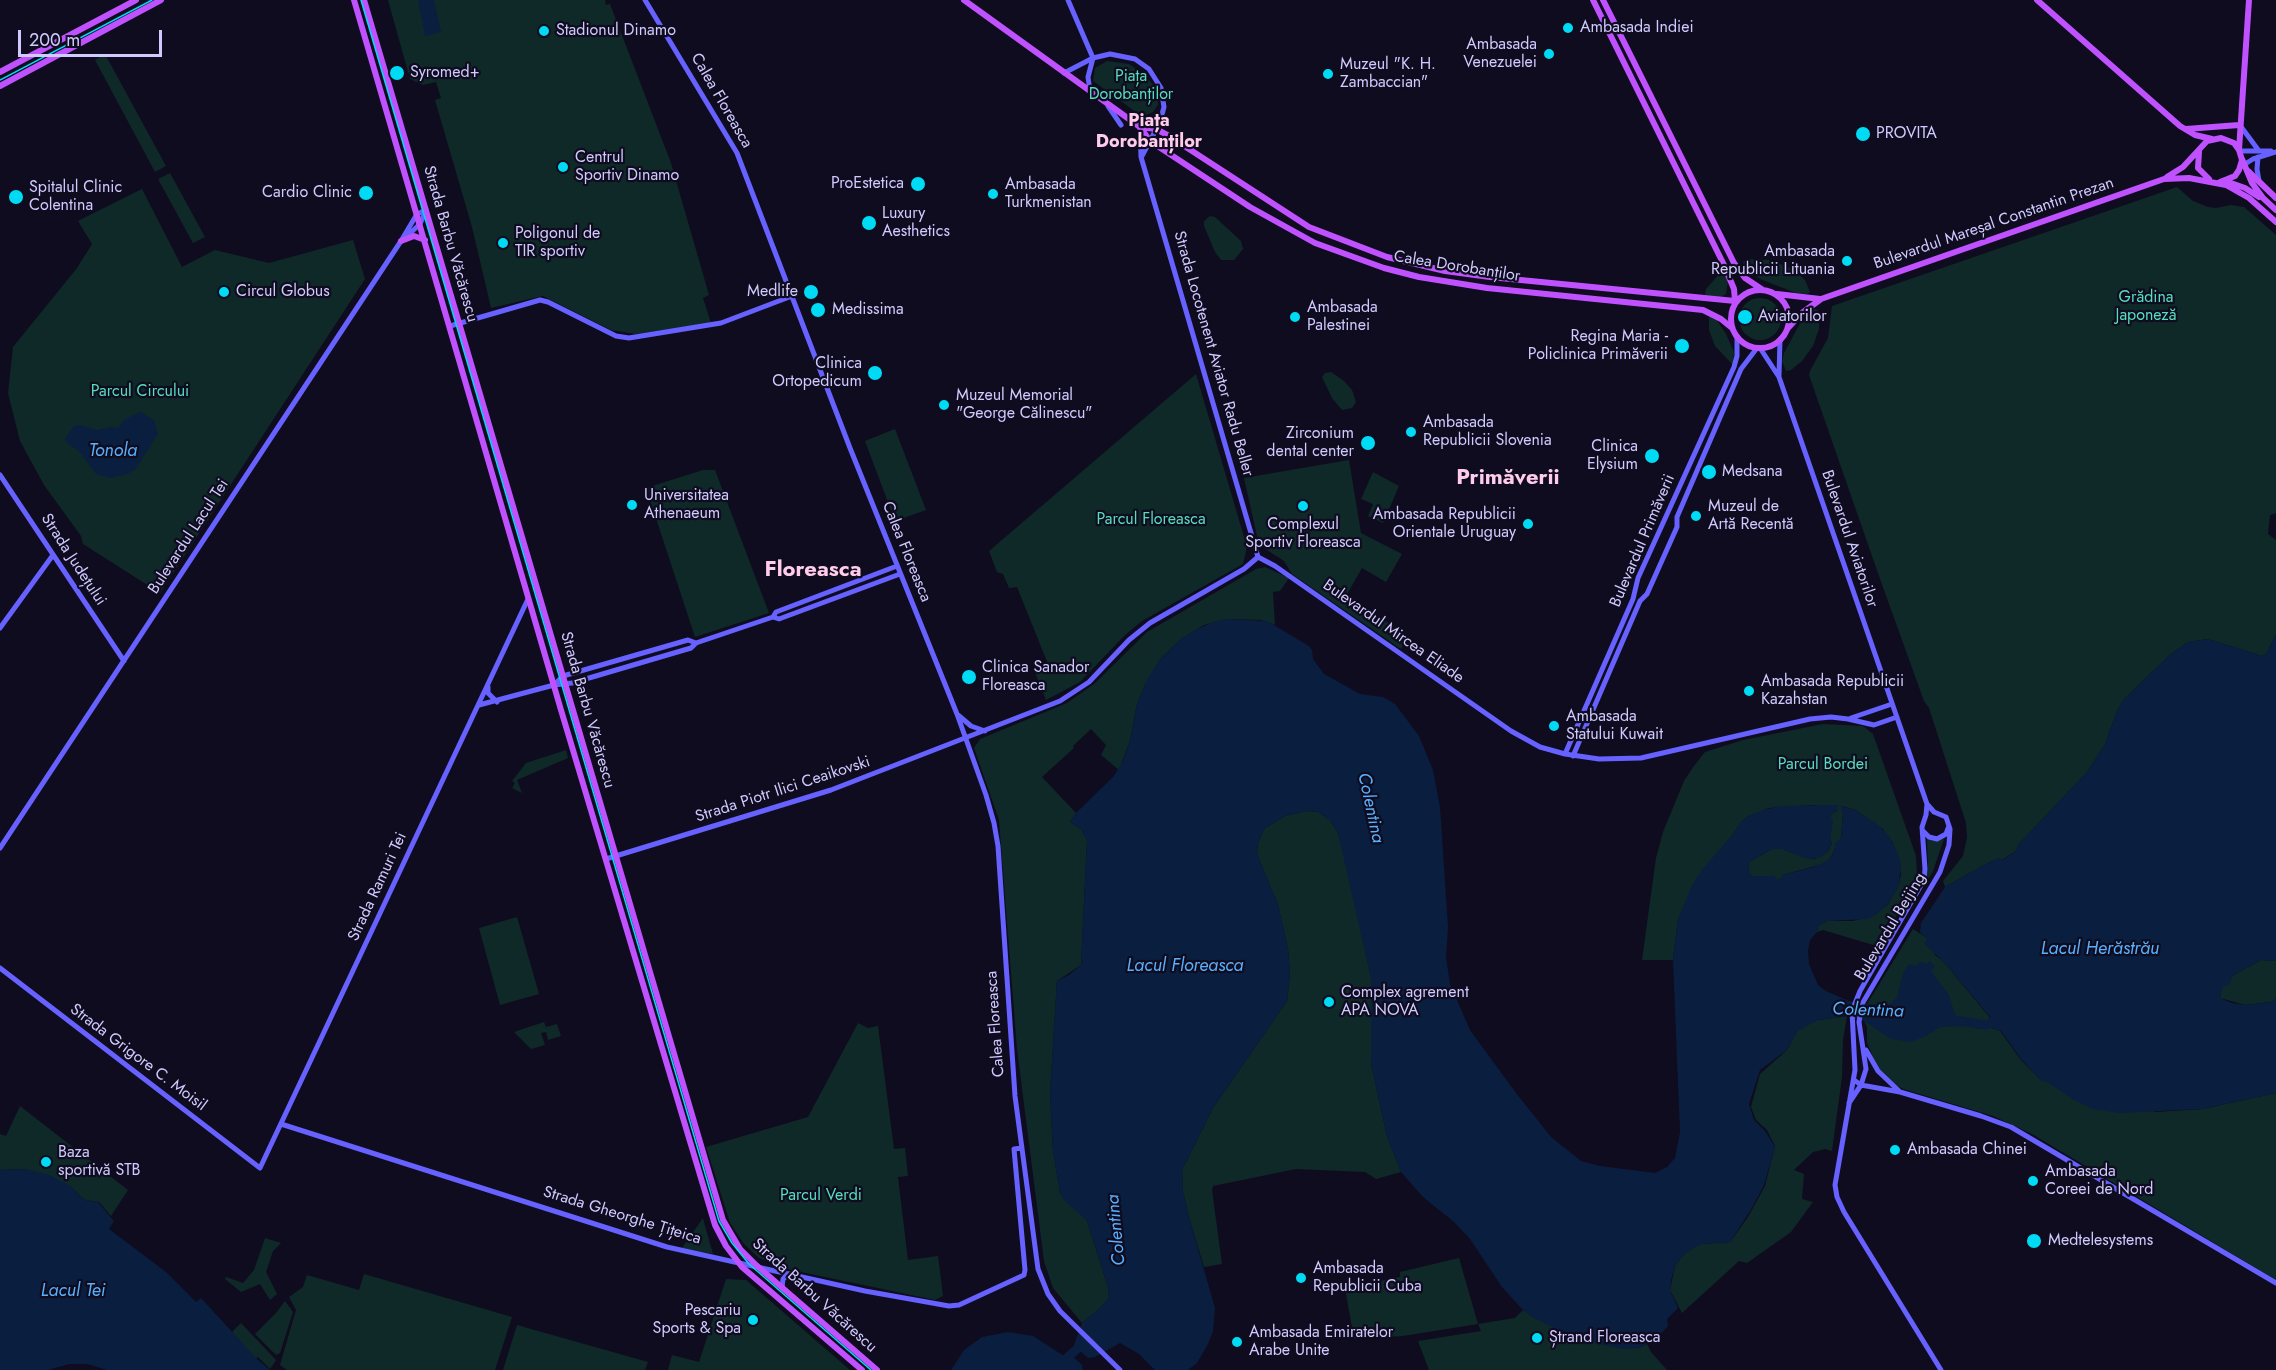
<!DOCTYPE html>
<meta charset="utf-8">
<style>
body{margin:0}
#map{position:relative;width:2276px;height:1370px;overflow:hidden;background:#0f0c1f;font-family:Jost,sans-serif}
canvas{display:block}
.scale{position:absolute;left:18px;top:30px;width:144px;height:27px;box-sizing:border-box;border:3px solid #d0caff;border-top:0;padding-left:8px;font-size:18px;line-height:21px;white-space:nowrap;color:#d0caff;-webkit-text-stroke:4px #0f0c1f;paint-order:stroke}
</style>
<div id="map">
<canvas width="2276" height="1370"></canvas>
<div class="scale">200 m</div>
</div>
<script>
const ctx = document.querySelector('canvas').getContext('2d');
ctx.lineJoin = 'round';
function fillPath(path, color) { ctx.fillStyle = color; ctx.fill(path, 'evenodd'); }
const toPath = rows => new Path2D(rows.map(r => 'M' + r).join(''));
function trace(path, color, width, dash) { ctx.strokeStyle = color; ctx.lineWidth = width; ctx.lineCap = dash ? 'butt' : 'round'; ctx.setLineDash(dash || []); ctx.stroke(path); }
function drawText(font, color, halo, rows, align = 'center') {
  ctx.font = font + ' Jost,sans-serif'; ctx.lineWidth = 4.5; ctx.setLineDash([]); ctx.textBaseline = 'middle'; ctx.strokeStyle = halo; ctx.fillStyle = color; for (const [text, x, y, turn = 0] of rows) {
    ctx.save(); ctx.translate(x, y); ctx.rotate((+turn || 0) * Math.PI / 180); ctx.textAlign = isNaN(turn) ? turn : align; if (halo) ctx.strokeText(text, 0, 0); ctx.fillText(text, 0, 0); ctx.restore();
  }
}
const green = toPath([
 [388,0,605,0,606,5,610,4,671,163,709,295,703,298,711,323,636,334,611,330,543,296,491,308,472,227,435,100,441,98,436,82,423,85,410,79],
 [105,54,166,166,155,172,95,60],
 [1107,61,1129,64,1145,75,1154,86,1158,98,1158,105,1153,112,1146,115,1140,115,1093,81,1095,68],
 [170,173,205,237,193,243,158,179],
 [2177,187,2193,201,2208,207,2216,208,2231,205,2244,207,2276,235,2276,513,2270,515,2268,534,2276,540,2276,634,2267,653,2262,656,2208,639,2188,642,2171,654,2125,698,2118,709,2105,744,2088,771,2019,844,2016,851,2002,860,2000,858,1988,863,1945,887,1943,881,1963,856,1967,838,1966,823,1929,708,1924,701,1880,579,1809,375,1810,371,1828,338,1832,306],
 [142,189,182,267,215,250,269,263,353,240,365,279,160,593,83,544,81,536,44,485,20,441,8,393,13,347,77,268,92,244,78,221],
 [1210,216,1215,217,1241,241,1243,249,1234,260,1221,260,1215,252,1204,226,1204,221],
 [1750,259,1769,260,1791,268,1805,280,1810,292,1807,294,1796,293,1760,279,1742,266,1744,261],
 [1724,272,1728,281,1726,294,1720,297,1705,295,1706,289,1720,273],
 '1739 319a21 21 0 1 1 42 0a21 21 0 1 1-42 0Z',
 [1814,309,1818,310,1819,318,1819,329,1813,346,1802,361,1791,370,1786,371,1782,361,1784,353,1803,318],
 [1709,315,1716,319,1726,334,1734,352,1733,365,1715,346,1709,330],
 [1331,372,1344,381,1352,390,1356,402,1352,408,1342,410,1332,398,1322,377,1325,373],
 [1196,374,1247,547,1243,564,1142,621,1125,635,1080,682,1046,700,1034,670,1048,664,1017,587,1009,588,1003,574,997,572,989,551],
 [895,429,926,510,895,521,865,441],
 [1349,460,1361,533,1402,554,1386,582,1362,568,1346,596,1409,636,1401,649,1292,574,1284,561,1259,545,1244,478],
 [703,470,715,470,769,613,695,637,646,488],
 [1373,472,1399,486,1383,523,1368,516,1373,504,1361,499],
 [1265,567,1289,578,1280,591,1273,592,1275,625,1261,620,1229,619,1204,625,1181,639,1161,658,1144,687,1137,704,1130,741,1119,770,1101,755,1106,745,1091,729,1073,746,1074,748,1042,777,1076,813,1070,822,1081,829,1087,840,1081,965,1057,981,1050,1094,1053,1151,1060,1193,1087,1221,1108,1287,1109,1298,1098,1310,1082,1323,1053,1288,1044,1261,1017,1049,999,820,974,748,980,739,1067,703,1094,684,1147,632,1256,569],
 [1823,724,1863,726,1873,734,1916,856,1917,875,1912,886,1880,947,1823,930,1817,932,1818,926,1827,921,1853,921,1875,915,1888,904,1899,885,1901,874,1893,843,1883,829,1855,810,1842,806,1843,813,1841,837,1830,859,1823,864,1783,875,1781,879,1778,880,1752,876,1748,871,1749,862,1772,849,1783,849,1801,856,1814,859,1822,856,1828,851,1832,843,1830,840,1831,814,1838,810,1815,805,1769,808,1747,817,1741,822,1734,833,1694,883,1678,920,1673,960,1642,960,1656,858,1663,832,1684,781,1694,766,1705,752,1743,740],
 [566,750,568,758,517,780,522,793,512,788,515,783,512,781,526,763],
 [1306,811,1318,812,1330,820,1338,833,1347,865,1371,978,1371,1063,1387,1136,1401,1172,1376,1179,1365,1172,1296,1169,1213,1186,1212,1190,1222,1264,1204,1267,1189,1218,1183,1191,1182,1170,1213,1108,1287,1001,1290,974,1288,949,1278,905,1257,854,1258,843,1265,828,1285,816],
 [1927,839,1935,841,1944,839,1933,871,1925,885,1928,868],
 [517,917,539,994,500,1005,479,928],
 [1913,929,1927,938,1935,955,1943,961,1991,1019,1986,1026,2000,1031,2021,1060,2041,1080,2156,1112,2202,1109,2276,1093,2276,1280,2032,1134,1993,1116,1903,1089,1894,1084,1877,1067,1867,1042,1867,1027,1864,1021,1867,1004],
 [2261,960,2276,961,2276,999,2271,1002,2245,1005,2220,998,2222,987,2232,976],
 [1847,1016,1843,1040,1842,1077,1832,1151,1825,1149,1813,1152,1794,1170,1804,1174,1802,1199,1813,1202,1791,1232,1747,1263,1739,1261,1682,1313,1670,1290,1675,1266,1684,1254,1692,1248,1701,1244,1730,1242,1748,1217,1765,1186,1775,1146,1767,1130,1756,1120,1751,1107,1760,1074,1787,1050,1797,1031,1800,1028,1818,1020],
 [544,1022,546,1027,557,1024,561,1036,548,1040,546,1032,541,1033,545,1045,531,1049,514,1032],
 [858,1023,868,1028,878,1026,894,1149,905,1148,908,1176,898,1177,908,1260,938,1256,943,1296,935,1300,782,1268,759,1258,744,1244,730,1223,706,1147,808,1117],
 [20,1106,128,1190,111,1216,99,1202,85,1200,70,1186,25,1169,0,1170,0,1134,6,1136],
 [703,1218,705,1226,713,1254,682,1248],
 [265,1238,281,1243,273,1251,266,1272,277,1294,270,1300,260,1284,241,1292,225,1279,226,1277,243,1283,254,1270],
 [1459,1258,1478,1324,1515,1318,1523,1310,1536,1319,1639,1348,1647,1344,1651,1352,1667,1370,1429,1370,1418,1341,1481,1331,1478,1324,1403,1336,1354,1339,1345,1288,1400,1277,1400,1272],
 [364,1274,512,1317,495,1370,287,1370,280,1365,296,1310,289,1297,303,1287,307,1275,359,1290],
 [726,1279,746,1280,850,1370,668,1370,672,1355,699,1362],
 [285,1301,293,1312,280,1353,276,1355,255,1334,276,1313],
 [241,1323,276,1360,270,1369,258,1357,255,1359,232,1332],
 [517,1325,648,1362,645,1370,503,1370]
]);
const water = toPath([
 [418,0,434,0,441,32,425,36],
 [140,412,154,420,158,434,135,470,127,474,111,478,96,474,79,451,68,444,65,439,74,426,79,425,97,430,111,427,118,428,124,420],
 [1229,619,1267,621,1309,646,1312,650,1313,659,1324,674,1360,694,1383,697,1395,704,1419,736,1433,770,1440,807,1448,927,1446,957,1450,984,1470,1030,1516,1093,1551,1137,1581,1161,1600,1166,1655,1173,1667,1167,1675,1158,1680,1132,1673,960,1678,920,1691,887,1701,871,1734,833,1741,822,1747,817,1760,811,1780,806,1838,805,1838,810,1831,814,1831,818,1833,820,1830,840,1832,843,1826,854,1818,858,1808,859,1783,849,1772,849,1749,862,1748,868,1752,876,1774,876,1777,880,1780,879,1783,875,1814,867,1830,859,1834,852,1835,844,1841,837,1843,813,1841,810,1841,806,1855,810,1876,823,1888,835,1898,853,1901,864,1899,885,1888,904,1875,915,1868,919,1827,921,1818,926,1817,932,1810,940,1808,951,1809,964,1818,985,1826,991,1849,1001,1867,1004,1890,1004,1897,997,1903,973,1909,964,1915,966,1920,962,1926,964,1930,961,1935,966,1931,971,1949,995,1955,1015,1964,1021,1963,1026,1940,1027,1926,1036,1911,1042,1891,1039,1864,1021,1847,1016,1818,1020,1797,1031,1787,1050,1760,1070,1749,1104,1754,1120,1765,1131,1775,1147,1764,1185,1752,1208,1730,1242,1701,1244,1684,1254,1675,1266,1671,1280,1670,1290,1678,1308,1667,1319,1668,1326,1657,1338,1639,1348,1624,1349,1598,1344,1562,1332,1536,1319,1523,1310,1502,1287,1470,1239,1454,1222,1423,1197,1401,1172,1387,1136,1371,1063,1371,978,1338,833,1330,820,1318,812,1306,811,1285,816,1265,828,1258,843,1257,854,1278,905,1288,949,1290,974,1287,1001,1213,1108,1182,1170,1183,1191,1189,1218,1215,1308,1213,1331,1208,1344,1197,1363,1188,1370,1155,1370,1139,1354,1120,1343,1095,1357,1088,1358,1074,1345,1082,1323,1098,1310,1109,1298,1108,1287,1087,1221,1064,1200,1060,1193,1053,1151,1050,1094,1057,981,1069,975,1081,965,1087,840,1081,829,1070,822,1076,813,1114,776,1123,761,1130,741,1137,704,1148,678,1161,658,1181,639,1195,630,1216,621],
 [2276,634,2276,961,2261,960,2232,976,2230,984,2222,987,2220,998,2232,1003,2245,1005,2271,1002,2276,999,2276,1093,2202,1109,2119,1113,2093,1109,2072,1099,2047,1082,2041,1080,2021,1059,2001,1031,1986,1026,1986,1023,1990,1022,1991,1018,1943,961,1924,944,1927,938,1920,933,1921,923,1945,887,1988,863,2000,858,2003,860,2016,851,2019,844,2088,771,2105,744,2118,709,2125,698,2171,654,2188,642,2208,639,2262,656,2267,653],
 [25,1169,50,1175,70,1186,85,1200,98,1202,114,1221,109,1229,166,1272,196,1302,201,1298,256,1358,270,1370,107,1370,87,1364,69,1364,48,1370,0,1370,0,1170],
 [1008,1332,1033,1336,1064,1356,1068,1352,1082,1365,1083,1370,951,1370,964,1350,982,1337]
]);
const river = toPath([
 [1954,1020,1985,1025,1996,1021],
 [1053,1370,1085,1342]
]);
const secondary = toPath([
 [645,0,737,153,850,448,957,714,986,795,994,823,998,846,1015,1096,1038,1269,1048,1294,1060,1311,1120,1370],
 [1068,0,1093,58],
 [1064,73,1093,58,1110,54,1135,59,1149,69,1161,88,1164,107,1160,122,1142,156],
 [1090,91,1088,77,1093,58],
 [1108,106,1121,125],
 [1162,114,1154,122,1140,127,1141,157,1258,557],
 [2242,128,2259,151],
 [2240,151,2271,151],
 [2258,157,2257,169,2259,181],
 [2242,166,2253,159,2276,152],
 [406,237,420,224,426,210],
 [450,326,540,300,548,302,616,336,629,338,721,323,792,296],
 [1760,348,1779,377,1927,804,1934,812,1946,817,1950,829,1949,845,1940,872,1862,1004,1859,1022,1866,1069,1861,1085,1849,1103],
 [1779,376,1780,339],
 [0,475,124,661],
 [1258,557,1275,566,1511,731,1540,747,1565,754,1599,759,1641,758,1810,719,1831,717,1848,719,1874,725,1897,717],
 [773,617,776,612,897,566],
 [0,628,53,555],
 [554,685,563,676,688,640,696,643],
 [488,687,488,693,497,702],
 [479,705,554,685,572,683,691,648,696,643,773,617,779,619,900,574],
 [958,715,971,726,985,731],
 [1851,718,1892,704],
 [1565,754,1633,599,1638,578,1734,367,1737,356,1737,336],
 [1573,756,1640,601,1647,594,1677,527,1677,517,1741,369,1757,348],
 [1927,804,1926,815,1922,827,1925,869,1924,880,1860,991,1852,1011,1855,1070,1835,1185,1837,1197,1844,1212,1941,1370],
 [1923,831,1929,837,1937,839,1946,834,1949,826],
 [0,848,401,241,417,214,426,210],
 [606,859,831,790,1060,701,1089,682,1129,640,1150,623,1244,569,1258,557],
 [0,968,260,1168,528,599],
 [1866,1050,1878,1071,1899,1091],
 [1854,1080,1861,1085,1900,1092,1981,1116,2011,1127,2276,1283],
 [281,1124,667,1247,865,1291,949,1306,959,1305,1024,1275,1025,1270,1014,1149,1022,1148],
 [782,1288,783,1279,789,1274]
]);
const primary = toPath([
 [354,0,561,710,715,1225,726,1246,742,1267,862,1370],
 [364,0,723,1220,740,1249,756,1265,877,1370],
 [964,0,1140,127,1150,141,1250,207,1315,243,1384,268,1419,277,1487,288,1703,310,1721,319,1732,328],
 [1593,0,1724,265,1734,289,1735,301],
 [1603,0,1734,263,1745,278,1763,290],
 [2037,0,2180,126,2195,135,2212,139],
 [0,72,136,0],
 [0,86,161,0],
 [1140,127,1156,129,1169,136,1309,227,1387,257,1445,271,1490,277,1735,301],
 [2186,129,2239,125],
 [2239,150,2249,0],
 [2199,152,2198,168,2209,179],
 [2242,159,2252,183,2263,198,2276,210],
 [2248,171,2276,198],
 [2167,177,2183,167,2207,141,2221,138,2234,143,2239,150,2242,160,2239,170,2235,176,2220,182],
 [2228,182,2245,188,2259,197],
 [401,241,414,236,425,240],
 '1731 319a29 29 0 1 1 58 0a29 29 0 1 1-58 0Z',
 [1777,294,1820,299],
 [1788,328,1802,313,1821,299,2164,179,2189,178,2226,185,2249,198,2276,222]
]);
const tram = toPath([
 [361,0,719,1221,732,1243,749,1264,871,1370],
 [0,80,152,0]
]);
const markers = [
 [1568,28,6,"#00dbf5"],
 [544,31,6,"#00dbf5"],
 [1549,54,6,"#00dbf5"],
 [397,73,8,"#00dbf5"],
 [1328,74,6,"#00dbf5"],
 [1863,134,8,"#00dbf5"],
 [563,167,6,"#00dbf5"],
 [918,184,8,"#00dbf5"],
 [366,193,8,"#00dbf5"],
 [993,194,6,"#00dbf5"],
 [16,197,8,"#00dbf5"],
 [869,223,8,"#00dbf5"],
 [503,243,6,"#00dbf5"],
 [1847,261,6,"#00dbf5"],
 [224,292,6,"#00dbf5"],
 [811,292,8,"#00dbf5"],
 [818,310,8,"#00dbf5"],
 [1295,317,6,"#00dbf5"],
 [1745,317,8,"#00dbf5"],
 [1682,346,8,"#00dbf5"],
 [875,373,8,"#00dbf5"],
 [944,405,6,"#00dbf5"],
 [1411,432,6,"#00dbf5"],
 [1368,443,8,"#00dbf5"],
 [1652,456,8,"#00dbf5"],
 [1709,472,8,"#00dbf5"],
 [632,505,6,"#00dbf5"],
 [1303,506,6,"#00dbf5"],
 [1696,516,6,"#00dbf5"],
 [1528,524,6,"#00dbf5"],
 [969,677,8,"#00dbf5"],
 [1749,691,6,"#00dbf5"],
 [1554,726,6,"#00dbf5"],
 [1329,1002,6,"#00dbf5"],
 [1895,1150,6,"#00dbf5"],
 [46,1162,6,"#00dbf5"],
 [2033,1181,6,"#00dbf5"],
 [2034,1241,8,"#00dbf5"],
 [1301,1278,6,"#00dbf5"],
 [753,1320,6,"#00dbf5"],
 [1537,1338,6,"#00dbf5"],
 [1237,1342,6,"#00dbf5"]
];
const poiNames = [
 ["Ambasada Indiei",1580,28],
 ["Stadionul Dinamo",556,31],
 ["Ambasada",1537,45,"right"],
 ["Venezuelei",1537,63,"right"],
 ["Muzeul \"K. H.",1340,65],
 ["Zambaccian\"",1340,83],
 ["Syromed+",410,73],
 ["PROVITA",1876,134],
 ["Centrul",575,158],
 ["Sportiv Dinamo",575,176],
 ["ProEstetica",904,184,"right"],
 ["Ambasada",1005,185],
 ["Turkmenistan",1005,203],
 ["Spitalul Clinic",29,188],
 ["Colentina",29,206],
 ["Cardio Clinic",352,193,"right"],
 ["Luxury",882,214],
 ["Aesthetics",882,232],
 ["Poligonul de",515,234],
 ["TIR sportiv",515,252],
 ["Ambasada",1835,252,"right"],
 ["Republicii Lituania",1835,270,"right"],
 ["Circul Globus",236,292],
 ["Medlife",798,292,"right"],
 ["Ambasada",1307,308],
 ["Palestinei",1307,326],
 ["Medissima",832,310],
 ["Aviatorilor",1758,317],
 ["Regina Maria -",1668,337,"right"],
 ["Policlinica Primăverii",1668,355,"right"],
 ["Clinica",862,364,"right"],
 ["Ortopedicum",862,382,"right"],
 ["Muzeul Memorial",956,396],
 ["\"George Călinescu\"",956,414],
 ["Ambasada",1423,423],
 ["Republicii Slovenia",1423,441],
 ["Zirconium",1354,434,"right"],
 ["dental center",1354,452,"right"],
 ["Clinica",1638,447,"right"],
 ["Elysium",1638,465,"right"],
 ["Medsana",1722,472],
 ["Universitatea",644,496],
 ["Athenaeum",644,514],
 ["Muzeul de",1708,507],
 ["Artă Recentă",1708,525],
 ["Ambasada Republicii",1516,515,"right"],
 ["Orientale Uruguay",1516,533,"right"],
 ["Complexul",1303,525,"center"],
 ["Sportiv Floreasca",1303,543,"center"],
 ["Clinica Sanador",982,668],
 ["Floreasca",982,686],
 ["Ambasada Republicii",1761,682],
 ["Kazahstan",1761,700],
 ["Ambasada",1566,717],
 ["Statului Kuwait",1566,735],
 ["Complex agrement",1341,993],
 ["APA NOVA",1341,1011],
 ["Ambasada Chinei",1907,1150],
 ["Baza",58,1153],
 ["sportivă STB",58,1171],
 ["Ambasada",2045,1172],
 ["Coreei de Nord",2045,1190],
 ["Medtelesystems",2048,1241],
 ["Ambasada",1313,1269],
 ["Republicii Cuba",1313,1287],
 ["Pescariu",741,1311,"right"],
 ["Sports & Spa",741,1329,"right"],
 ["Ambasada Emiratelor",1249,1333],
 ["Arabe Unite",1249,1351],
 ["Ștrand Floreasca",1549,1338]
];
const parkNames = [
 ["Piața",1131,77],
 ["Dorobanților",1131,95],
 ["Grădina",2146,298],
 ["Japoneză",2146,316],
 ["Parcul Circului",140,392],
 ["Parcul Floreasca",1151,520],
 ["Parcul Bordei",1823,765],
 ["Parcul Verdi",821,1196]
];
const streetNames = [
 ["Calea Floreasca",721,101,60],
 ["Bulevardul Mareșal Constantin Prezan",1994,224,-19],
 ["Strada Barbu Văcărescu",450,244,74],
 ["Calea Dorobanților",1457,267,9],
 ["Strada Locotenent Aviator Radu Beller",1213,354,74],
 ["Bulevardul Lacul Tei",189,537,-57],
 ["Bulevardul Aviatorilor",1849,539,71],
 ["Bulevardul Primăverii",1643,541,-67],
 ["Calea Floreasca",906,552,68],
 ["Strada Județului",73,560,57],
 ["Bulevardul Mircea Eliade",1393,632,35],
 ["Strada Barbu Văcărescu",587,710,74],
 ["Strada Piotr Ilici Ceaikovski",783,790,-18],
 ["Strada Ramuri Tei",378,887,-65],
 ["Bulevardul Beijing",1891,927,-59],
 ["Calea Floreasca",996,1024,-94],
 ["Strada Grigore C. Moisil",138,1058,37],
 ["Strada Gheorghe Țițeica",622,1216,17],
 ["Strada Barbu Văcărescu",814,1296,42]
];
const neighbourhoodNames = [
 ["Piața",1149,122],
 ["Dorobanților",1149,143]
];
const waterNames = [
 ["Tonola",113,452],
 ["Colentina",1370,808,78],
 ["Lacul Herăstrău",2100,950],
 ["Lacul Floreasca",1185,967],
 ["Colentina",1868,1011,2],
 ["Colentina",1117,1230,-95],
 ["Lacul Tei",73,1292]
];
const districtNames = [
 ["Primăverii",1508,479],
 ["Floreasca",813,571]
];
fillPath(green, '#0f2928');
fillPath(water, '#0a1e3f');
trace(river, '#0a1e3f', 9);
trace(secondary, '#6661ff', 5);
trace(primary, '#bf51ff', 6);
trace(tram, '#00dbf5', 1.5);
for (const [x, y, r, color] of markers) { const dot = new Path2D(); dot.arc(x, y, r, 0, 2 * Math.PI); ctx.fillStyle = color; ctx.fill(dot); trace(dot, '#0f0c1f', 2); }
drawText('16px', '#d0caff', '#0f0c1f', poiNames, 'left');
drawText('16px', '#56dfbe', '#0f0c1f', parkNames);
drawText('16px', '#d0caff', '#0f0c1f', streetNames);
drawText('bold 18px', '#ffccec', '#0f0c1f', neighbourhoodNames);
drawText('italic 18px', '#58b0ff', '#0f0c1f', waterNames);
drawText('bold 22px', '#ffccec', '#0f0c1f', districtNames);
</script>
